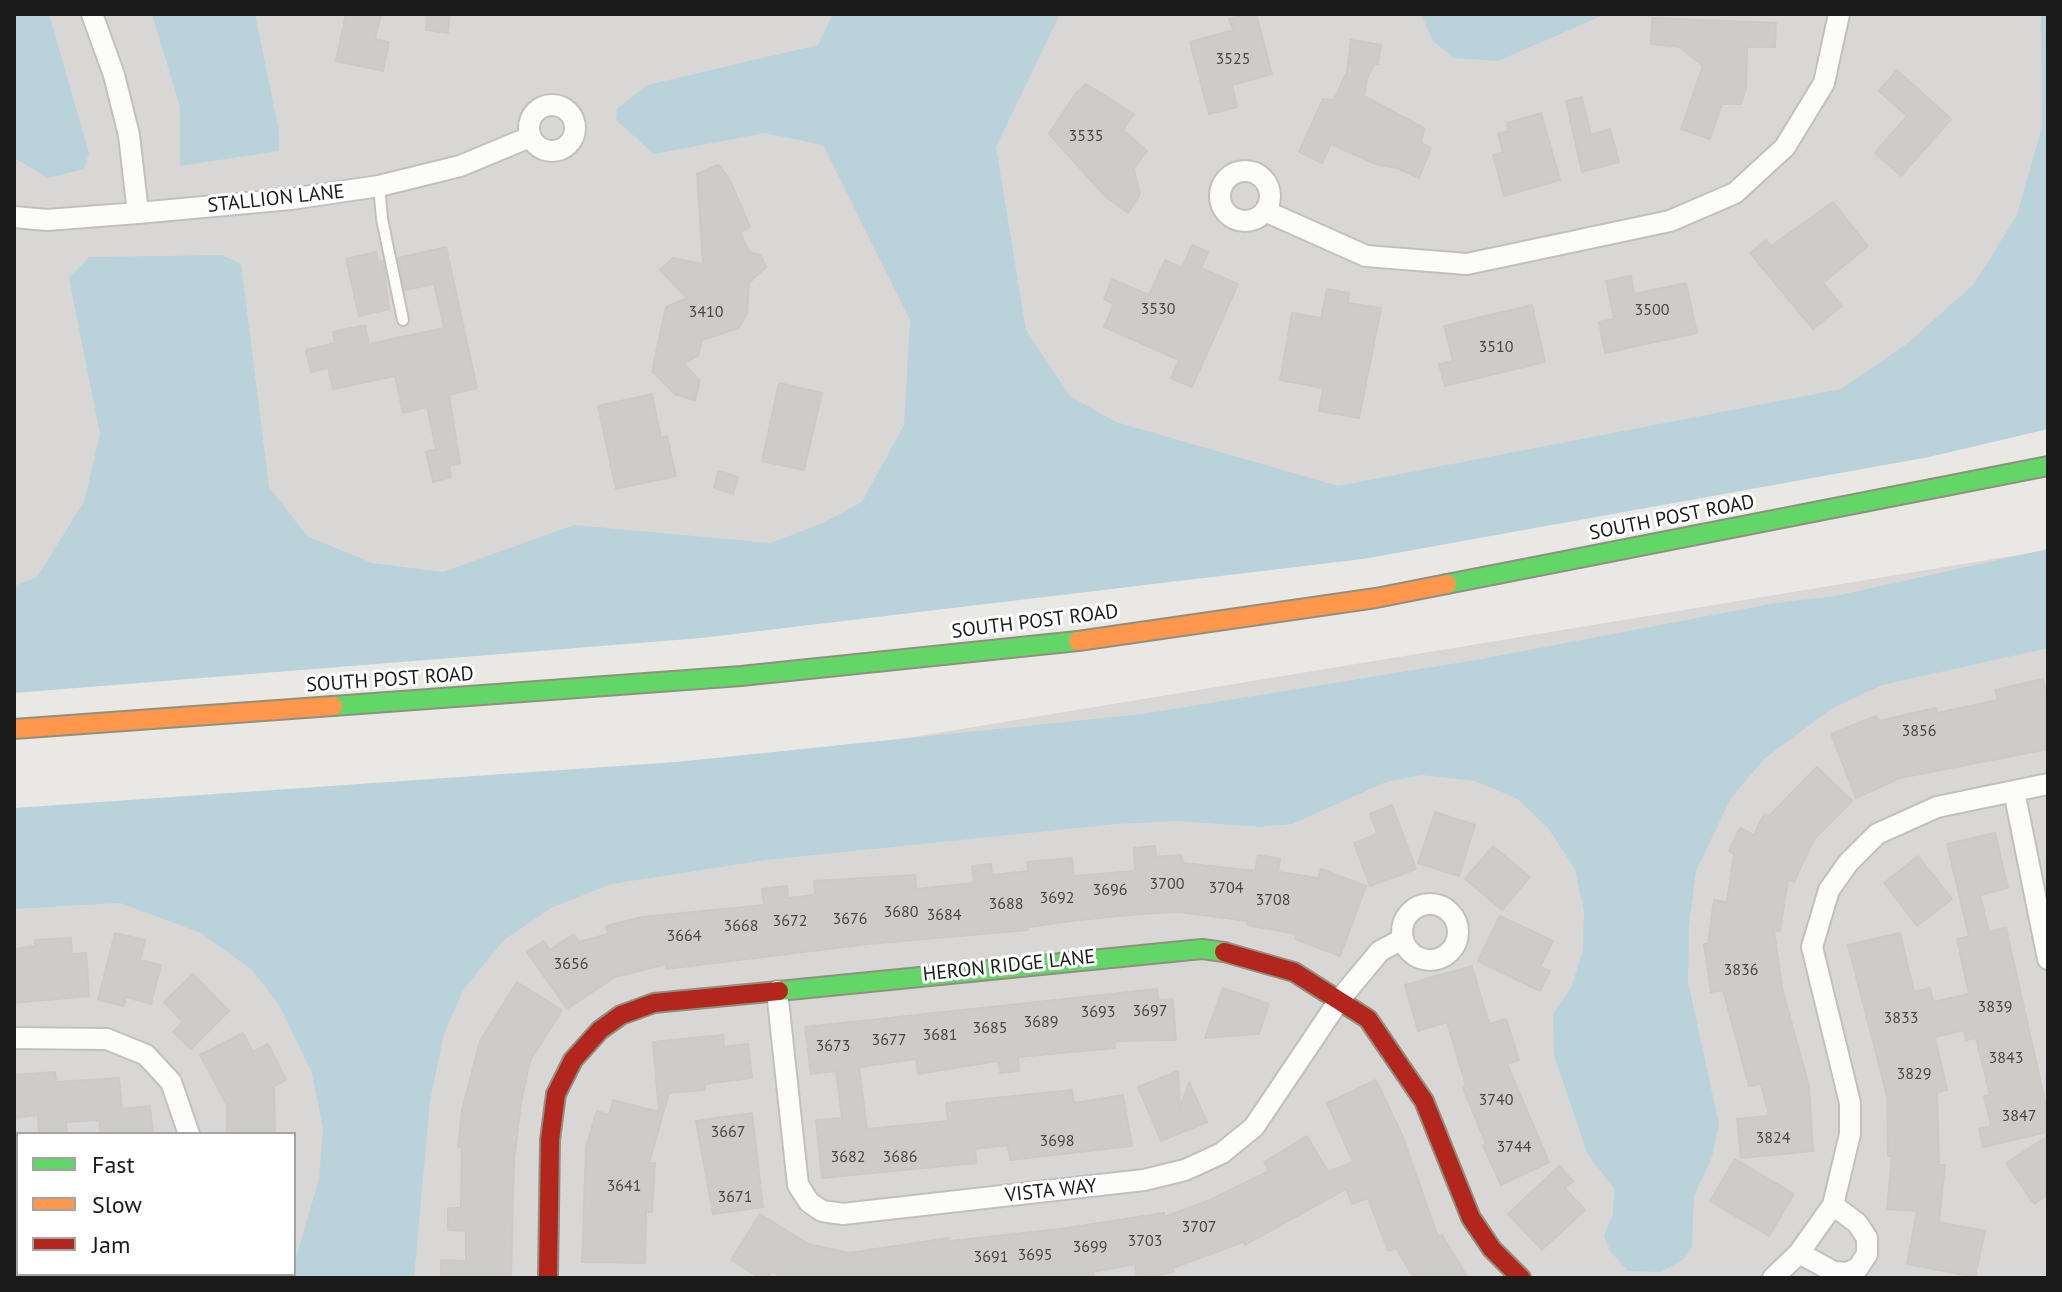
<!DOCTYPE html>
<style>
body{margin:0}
#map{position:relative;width:2062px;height:1292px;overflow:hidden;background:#eae8e4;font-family:"PT Sans",sans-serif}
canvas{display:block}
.frame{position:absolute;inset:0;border:16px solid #1b1b1b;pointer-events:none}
.legend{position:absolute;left:16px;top:1132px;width:280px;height:144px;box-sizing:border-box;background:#fff;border:2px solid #a4a4a4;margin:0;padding:10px 14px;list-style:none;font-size:24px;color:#1b1b1b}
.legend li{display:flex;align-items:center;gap:16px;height:40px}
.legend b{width:40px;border:2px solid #a4a4a4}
</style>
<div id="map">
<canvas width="2062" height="1292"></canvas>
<div class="frame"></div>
<ul class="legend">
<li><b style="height:10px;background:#63d668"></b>Fast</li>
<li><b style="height:10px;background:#ff974d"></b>Slow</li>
<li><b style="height:10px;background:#b3261e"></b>Jam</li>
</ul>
</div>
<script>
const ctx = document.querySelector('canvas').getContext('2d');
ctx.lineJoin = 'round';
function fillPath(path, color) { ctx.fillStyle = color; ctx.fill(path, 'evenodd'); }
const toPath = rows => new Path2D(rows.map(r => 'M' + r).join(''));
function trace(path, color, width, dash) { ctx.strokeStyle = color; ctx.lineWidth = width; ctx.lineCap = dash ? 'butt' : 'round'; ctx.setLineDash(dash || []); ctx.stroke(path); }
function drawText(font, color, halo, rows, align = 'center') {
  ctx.font = font + ' "PT Sans",sans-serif'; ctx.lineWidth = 6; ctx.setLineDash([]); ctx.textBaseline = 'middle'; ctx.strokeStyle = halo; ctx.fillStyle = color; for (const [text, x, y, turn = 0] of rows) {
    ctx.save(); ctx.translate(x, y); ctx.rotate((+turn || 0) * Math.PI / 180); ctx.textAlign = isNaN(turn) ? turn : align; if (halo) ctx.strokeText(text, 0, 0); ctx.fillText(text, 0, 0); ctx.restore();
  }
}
const residential = toPath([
 [14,14,2048,14,2048,373,1394,521,14,640],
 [2048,550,2048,1278,14,1278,14,885],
 [18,1134,294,1134,294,1274,18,1274]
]);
const water = toPath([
 [14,14,49,14,89,153,84,169,48,178,14,158],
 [152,14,255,14,279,131,279,151,180,166,180,107],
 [833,14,1060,14,996,147,1026,330,1070,396,1116,422,1338,486,1841,389,1908,343,1974,284,2017,215,2042,127,2041,14,2048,14,2048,429,1929,457,1363,559,701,638,14,693,14,586,37,577,84,502,100,434,69,278,89,257,222,255,241,264,269,487,307,536,372,563,443,572,574,525,771,543,823,523,862,502,904,425,910,320,823,145,765,133,654,154,616,120,617,109,647,85,818,45],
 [1421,14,1606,14,1498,61,1454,58,1433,41],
 [2048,549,2048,648,1882,685,1831,709,1764,759,1731,798,1696,871,1689,926,1688,982,1719,1124,1712,1157,1694,1196,1692,1247,1684,1259,1660,1272,1628,1271,1611,1252,1604,1236,1613,1214,1614,1189,1587,1153,1554,1055,1553,1014,1571,988,1583,950,1584,912,1575,869,1548,828,1518,799,1475,781,1421,775,1386,782,1292,824,1260,827,1179,821,1116,824,766,860,611,884,551,908,504,940,463,990,444,1034,430,1101,414,1278,290,1278,319,1179,323,1128,312,1073,279,1005,252,970,201,933,120,903,14,909,14,808,676,762,1142,714,1476,660,1776,603,1835,596]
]);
const building = toPath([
 [346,14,381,14,375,39,389,42,383,71,336,61,346,14],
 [427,14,450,14,448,33,426,30,427,14],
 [1247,14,1256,14,1272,74,1232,85,1237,107,1209,114,1190,42,1233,30,1229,19,1247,14],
 [1652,18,1776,23,1775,47,1747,47,1746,88,1741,104,1722,104,1710,139,1681,129,1703,66,1680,47,1651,44,1652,18],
 [1351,40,1381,45,1378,64,1374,64,1367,79,1364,96,1424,128,1421,143,1431,148,1419,178,1397,168,1378,165,1331,144,1322,163,1299,152,1323,99,1334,100,1347,72,1351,40],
 [1897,70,1951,119,1901,176,1875,153,1907,116,1879,91,1897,70],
 [1086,84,1134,114,1123,130,1147,151,1134,169,1140,194,1128,213,1105,196,1049,134,1076,93,1086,84],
 [1582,97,1591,135,1610,129,1619,162,1582,172,1566,101,1582,97],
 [1541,113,1560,180,1504,196,1493,155,1503,152,1498,134,1509,131,1507,123,1541,113],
 [718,165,728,176,750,227,740,232,749,252,760,255,766,267,749,283,747,313,739,328,702,340,698,356,683,363,700,381,695,400,676,395,652,371,666,307,687,298,660,270,673,258,703,264,697,174,718,165],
 [1833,202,1868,246,1823,283,1842,306,1813,329,1750,253,1766,240,1771,246,1833,202],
 [1192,245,1208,252,1201,268,1238,284,1192,387,1171,378,1179,360,1104,327,1114,304,1104,299,1112,279,1149,295,1165,260,1182,268,1192,245],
 [446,247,477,388,449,395,460,463,449,466,451,477,433,482,426,452,436,449,427,407,403,413,395,376,333,389,328,368,311,372,306,350,335,343,333,332,365,325,369,344,444,328,434,284,405,290,398,258,446,247],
 [376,252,378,262,383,261,389,309,359,316,346,259,376,252],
 [1631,276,1634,294,1686,283,1697,333,1605,353,1599,322,1614,319,1606,281,1631,276],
 [1327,289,1349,293,1348,303,1381,308,1359,418,1319,411,1323,388,1280,380,1292,313,1321,318,1327,289],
 [1532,305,1545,362,1445,386,1439,364,1453,361,1444,326,1532,305],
 [779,383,822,393,804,470,762,461,779,383],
 [652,394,661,438,667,436,676,476,616,489,598,406,652,394],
 [718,471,738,477,733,494,714,488,718,471],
 [2043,679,2048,702,2048,749,1900,778,1856,798,1831,734,1876,716,1878,721,1936,708,1937,713,1998,700,1995,690,2043,679],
 [1817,767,1852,801,1814,839,1794,882,1788,879,1780,931,1774,930,1782,988,1809,1086,1813,1151,1741,1158,1737,1119,1769,1116,1761,1084,1749,1086,1723,990,1711,992,1704,944,1708,944,1714,900,1727,902,1734,854,1729,851,1740,828,1754,835,1764,814,1769,816,1817,767],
 [1392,805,1416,869,1370,886,1354,843,1377,834,1370,814,1392,805],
 [1435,812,1475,825,1459,876,1418,863,1435,812],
 [1995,833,2008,888,1980,895,1989,932,2006,928,2048,1115,2048,1132,1983,1147,1979,1129,1991,1126,1984,1096,1990,1095,1976,1038,1966,1040,1964,1030,1935,1037,1947,1090,1937,1092,1939,1165,1945,1165,1939,1222,1985,1231,1975,1277,1907,1264,1917,1211,1887,1209,1892,1156,1888,1156,1887,1096,1848,945,1900,933,1914,992,1930,988,1933,1002,1969,994,1957,939,1969,936,1947,844,1995,833],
 [1155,846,1156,857,1182,855,1183,863,1255,871,1258,855,1280,859,1278,872,1318,878,1321,869,1366,886,1340,956,1295,939,1297,934,1247,925,1247,921,1179,912,1139,914,1079,920,1028,927,1028,930,868,944,666,969,666,964,615,977,567,1009,527,952,544,941,550,950,574,934,579,942,608,934,606,926,642,917,764,905,762,889,787,886,788,898,815,895,814,881,915,875,916,889,974,883,972,866,991,864,992,875,1028,871,1027,862,1072,858,1074,876,1135,871,1134,848,1155,846],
 [1493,846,1530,877,1502,910,1465,879,1493,846],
 [1918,856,1952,899,1917,926,1884,883,1918,856],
 [1500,916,1553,941,1540,967,1550,971,1540,991,1478,961,1500,916],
 [115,933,145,940,140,960,161,965,151,1004,126,997,124,1006,98,1000,115,933],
 [71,938,72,954,86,953,89,996,14,1003,14,949,35,946,35,940,71,938],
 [1472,966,1489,1024,1506,1019,1519,1060,1507,1064,1549,1162,1501,1185,1483,1146,1486,1144,1463,1088,1466,1086,1447,1022,1418,1031,1405,985,1472,966],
 [193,974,229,1011,191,1049,173,1032,183,1022,164,1002,193,974],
 [517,982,562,1010,530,1061,521,1103,514,1161,511,1278,441,1278,441,1260,466,1261,466,1231,448,1230,448,1208,461,1208,462,1147,458,1147,462,1110,480,1041,517,982],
 [1223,988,1269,1004,1259,1034,1205,1038,1223,988],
 [1157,989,1158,1000,1173,999,1176,1040,1119,1041,1114,1042,1115,1048,1018,1057,1019,1071,1000,1073,998,1061,918,1074,916,1059,859,1067,867,1129,948,1121,946,1103,1072,1090,1074,1103,1123,1095,1132,1146,1010,1160,1008,1145,975,1149,976,1163,822,1178,816,1120,842,1118,836,1071,811,1074,805,1027,1157,989],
 [243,1033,253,1052,268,1044,286,1080,274,1086,275,1134,227,1134,227,1105,200,1055,243,1033],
 [723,1035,724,1047,748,1044,752,1078,705,1084,705,1090,669,1093,649,1163,655,1163,652,1212,646,1212,645,1263,582,1262,586,1147,597,1111,609,1115,613,1100,659,1112,653,1042,723,1035],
 [1178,1071,1180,1108,1189,1082,1207,1122,1161,1141,1138,1087,1178,1071],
 [55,1072,56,1082,119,1078,122,1109,150,1106,153,1134,101,1134,99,1120,66,1122,67,1134,39,1134,38,1115,14,1118,14,1075,55,1072],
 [1376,1080,1403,1137,1438,1237,1442,1235,1468,1278,1414,1278,1396,1248,1388,1251,1368,1198,1352,1204,1346,1189,1245,1245,1243,1242,1173,1268,1174,1272,1142,1278,1137,1278,1135,1264,1093,1272,1095,1278,783,1278,772,1271,767,1278,760,1278,731,1260,760,1214,808,1244,849,1253,949,1238,950,1241,1060,1229,1164,1213,1164,1217,1208,1201,1269,1171,1264,1162,1307,1136,1328,1172,1353,1162,1327,1103,1376,1080],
 [752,1113,763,1207,713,1214,696,1121,752,1113],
 [2048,1136,2048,1194,2034,1204,2006,1163,2048,1136],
 [1735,1159,1794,1194,1769,1236,1710,1201,1735,1159],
 [1559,1166,1573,1181,1565,1188,1585,1210,1542,1250,1508,1214,1559,1166]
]);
const lane = toPath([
 [379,186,382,219,403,320]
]);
const street = toPath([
 [92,14,114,75,129,135,138,213],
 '529 128a23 23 0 1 1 46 0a23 23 0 1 1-46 0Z',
 '1220 196a25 25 0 1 1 50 0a25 25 0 1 1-50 0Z',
 [1265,211,1366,256,1467,264,1670,221,1735,193,1785,147,1824,83,1839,14],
 [14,217,47,220,138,213,291,199,379,186,460,166,530,137],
 [2014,791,2048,959],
 '1402 932a28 28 0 1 1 56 0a28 28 0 1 1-56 0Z',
 [777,991,798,1185,809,1202,822,1211,843,1214,1144,1180,1185,1170,1222,1153,1254,1127,1340,999,1380,951,1403,939],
 [14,1038,107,1039,146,1055,171,1082,189,1134],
 [1799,1253,1834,1272,1848,1273,1858,1268,1867,1254,1867,1238,1857,1223,1833,1205],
 [14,1261,18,1261],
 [61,1274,73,1278],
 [155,1278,156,1274],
 [1773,1278,1799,1253,1833,1205,1850,1134,1850,1103,1812,947,1829,890,1848,863,1877,834,1937,807,2048,784]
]);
const fast = toPath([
 [1447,584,2048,466],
 [333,706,741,676,1078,641],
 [779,991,1202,949,1224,952]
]);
const slow = toPath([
 [1078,641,1376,598,1447,584],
 [14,729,333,706]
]);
const jam = toPath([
 [1224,952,1294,972,1368,1019,1424,1101,1471,1218,1492,1249,1521,1278],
 [548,1278,550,1140,556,1094,573,1060,600,1030,621,1015,654,1003,779,991]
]);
const numberNames = [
 ["3525",1233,59],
 ["3535",1086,136],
 ["3530",1158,309],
 ["3500",1652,310],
 ["3410",706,312],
 ["3510",1496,347],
 ["3856",1919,731],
 ["3700",1167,884],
 ["3704",1226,888],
 ["3696",1110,890],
 ["3692",1057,898],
 ["3708",1273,900],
 ["3688",1006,904],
 ["3680",901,912],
 ["3684",944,915],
 ["3676",850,919],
 ["3672",790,921],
 ["3668",741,926],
 ["3664",684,936],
 ["3656",571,964],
 ["3836",1741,970],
 ["3839",1995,1007],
 ["3697",1150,1011],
 ["3693",1098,1012],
 ["3833",1901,1018],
 ["3689",1041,1022],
 ["3685",990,1028],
 ["3681",940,1035],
 ["3677",889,1040],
 ["3673",833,1046],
 ["3843",2006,1058],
 ["3829",1914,1074],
 ["3740",1496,1100],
 ["3847",2019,1116],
 ["3667",728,1132],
 ["3824",1773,1138],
 ["3698",1057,1141],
 ["3744",1514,1147],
 ["3682",848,1157],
 ["3686",900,1157],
 ["3641",624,1186],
 ["3671",735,1197],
 ["3707",1199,1227],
 ["3703",1145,1241],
 ["3699",1090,1247],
 ["3695",1035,1255],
 ["3691",991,1257]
];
const streetNames = [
 ["STALLION LANE",276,199,-6],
 ["SOUTH POST ROAD",1672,518,-11],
 ["SOUTH POST ROAD",1035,622,-7],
 ["SOUTH POST ROAD",390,680,-4],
 ["HERON RIDGE LANE",1009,966,-6],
 ["VISTA WAY",1051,1191,-6]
];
fillPath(residential, '#d9d7d5');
fillPath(water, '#bad2da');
fillPath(building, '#ceccc9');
trace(building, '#cdc9c5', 2);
trace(lane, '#c1c0be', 14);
trace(street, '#c1c0be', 24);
trace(fast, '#8f917e', 22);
trace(slow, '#8f917e', 22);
trace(jam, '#8f917e', 22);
trace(lane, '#fcfcfb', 10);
trace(street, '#fcfcfb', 20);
trace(fast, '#63d668', 18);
trace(slow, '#ff974d', 18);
trace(jam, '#b3261e', 18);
drawText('16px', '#484746', null, numberNames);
drawText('20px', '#1b1b1b', '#fff', streetNames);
</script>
